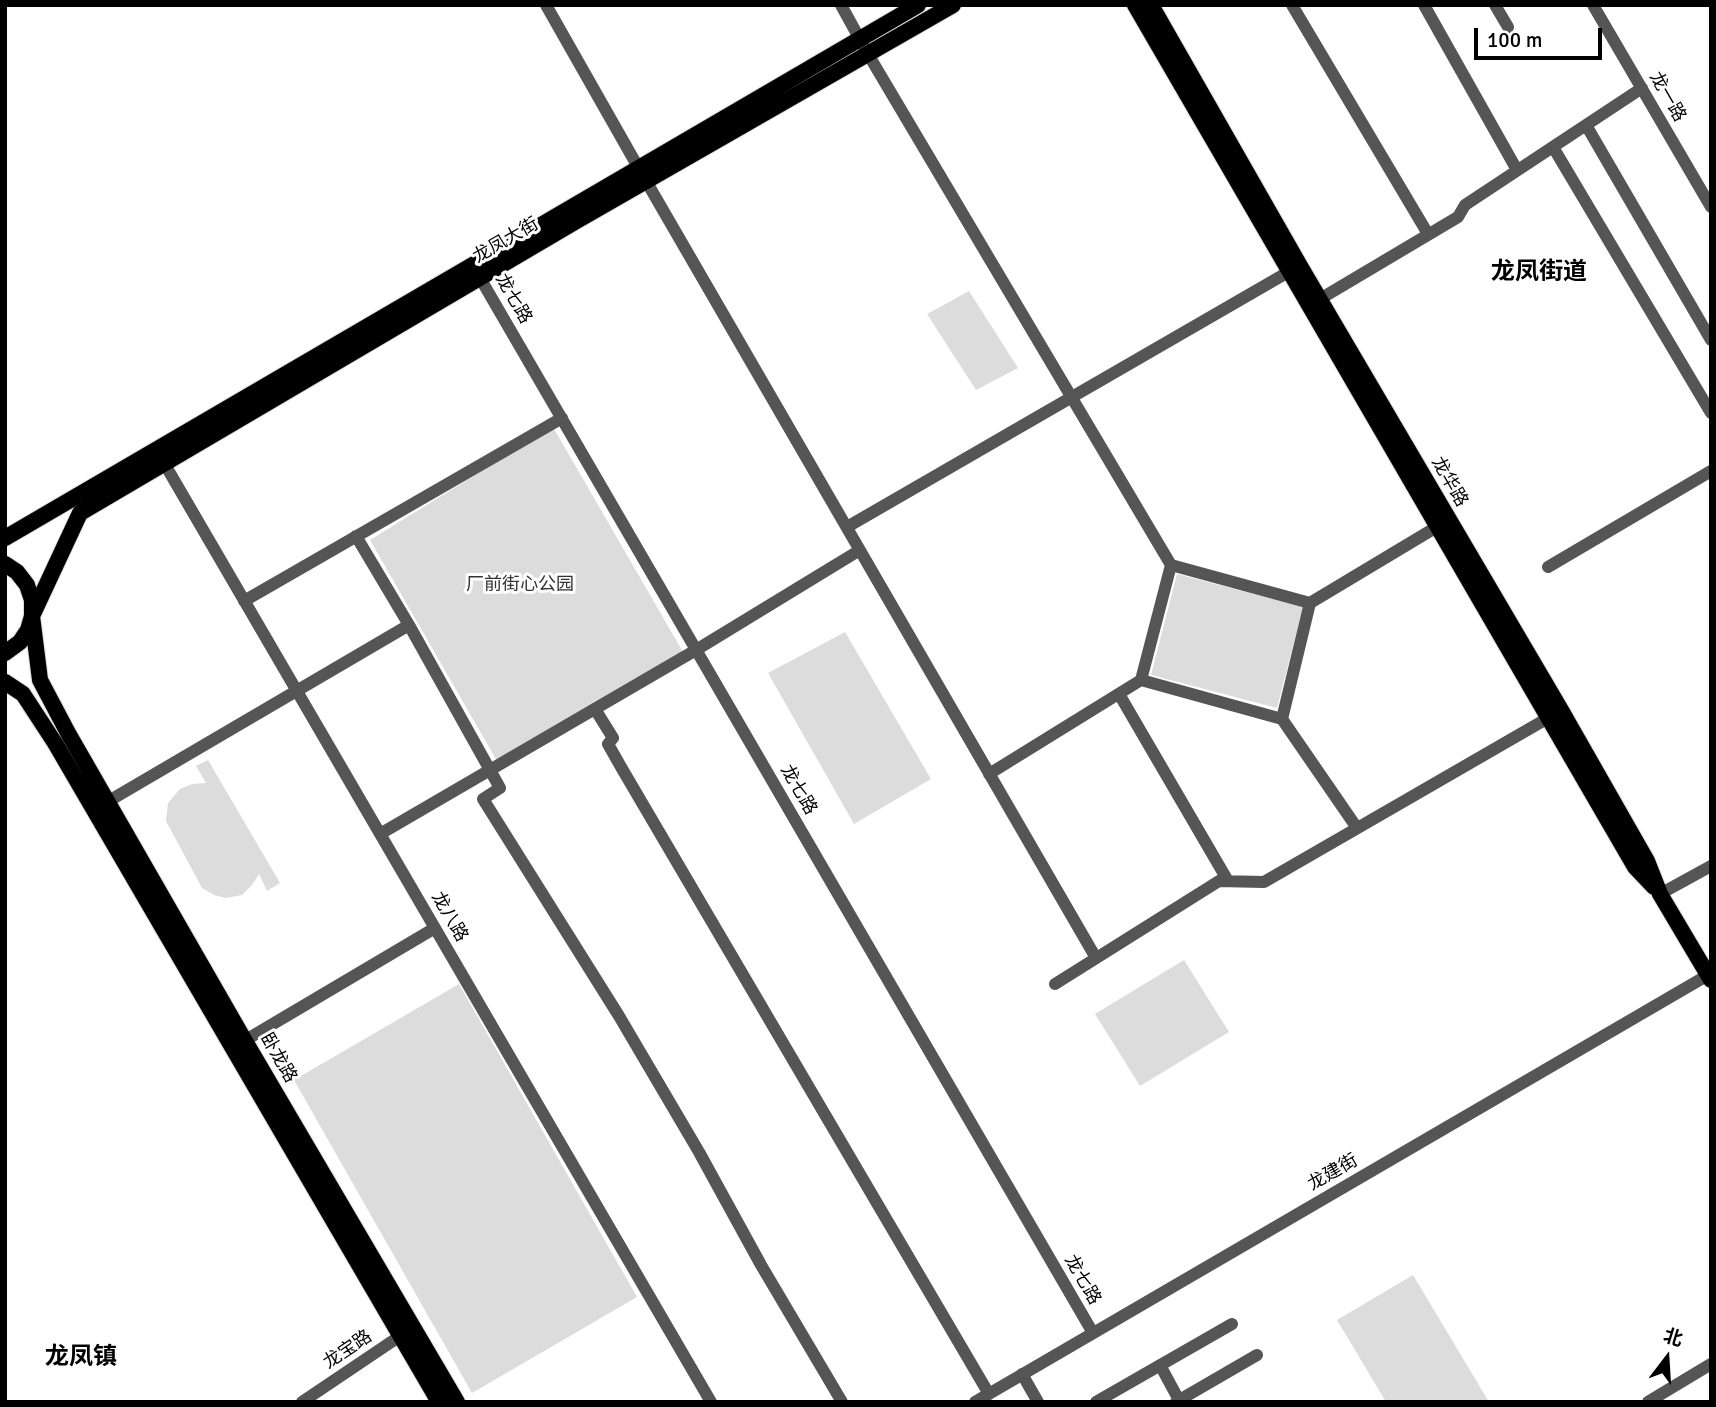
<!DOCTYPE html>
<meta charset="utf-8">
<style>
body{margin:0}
#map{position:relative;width:1716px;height:1407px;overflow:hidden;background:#fff;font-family:Signika,"Noto Sans SC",sans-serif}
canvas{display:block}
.frame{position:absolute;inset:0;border:7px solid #000;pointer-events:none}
.north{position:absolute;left:1632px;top:1323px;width:70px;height:70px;-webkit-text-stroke:5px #fff;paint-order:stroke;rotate:17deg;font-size:19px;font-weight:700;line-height:28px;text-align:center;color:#000}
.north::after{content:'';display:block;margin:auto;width:24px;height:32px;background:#000;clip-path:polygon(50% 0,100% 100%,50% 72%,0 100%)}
.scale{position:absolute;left:1474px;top:28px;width:128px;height:32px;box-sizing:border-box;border:4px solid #000;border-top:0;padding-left:9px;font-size:21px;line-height:24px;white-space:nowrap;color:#000;-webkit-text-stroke:5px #fff;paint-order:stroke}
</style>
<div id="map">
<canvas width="1716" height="1407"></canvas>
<div class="frame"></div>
<div class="north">北</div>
<div class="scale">100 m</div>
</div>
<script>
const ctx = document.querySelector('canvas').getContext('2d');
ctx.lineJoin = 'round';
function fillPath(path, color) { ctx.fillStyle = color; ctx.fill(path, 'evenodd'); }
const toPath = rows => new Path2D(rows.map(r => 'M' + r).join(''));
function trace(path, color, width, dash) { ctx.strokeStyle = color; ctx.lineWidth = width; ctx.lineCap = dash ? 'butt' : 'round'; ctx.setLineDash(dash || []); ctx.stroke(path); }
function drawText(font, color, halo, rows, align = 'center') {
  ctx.font = font + ' Signika,"Noto Sans SC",sans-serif'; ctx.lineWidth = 6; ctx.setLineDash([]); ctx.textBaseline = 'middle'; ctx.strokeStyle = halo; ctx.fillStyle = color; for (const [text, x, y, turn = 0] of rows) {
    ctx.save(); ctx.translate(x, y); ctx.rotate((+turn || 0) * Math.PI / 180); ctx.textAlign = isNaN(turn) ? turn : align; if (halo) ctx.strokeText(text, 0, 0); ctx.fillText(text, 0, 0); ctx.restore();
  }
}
const green = toPath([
 [969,291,1018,368,976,390,927,314],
 [553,427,683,652,497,761,370,540],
 [1177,574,1303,607,1277,708,1151,675],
 [845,632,931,779,854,824,768,673],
 [208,760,280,883,267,891,259,874,252,885,242,895,226,898,214,895,202,888,166,821,168,803,180,789,192,784,206,783,196,766],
 [1184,960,1229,1032,1140,1086,1095,1014],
 [459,984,637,1297,472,1393,294,1080],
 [1413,1275,1489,1402,1386,1402,1337,1320]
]);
const minor = toPath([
 [546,5,638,167,1096,958],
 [841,5,868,54,1171,565,1310,603,1282,719,1141,680,1171,565],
 [1292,5,1428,234],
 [1424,5,1517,170],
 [1495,5,1508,27],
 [1593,5,1711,207],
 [1586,125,1711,340],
 [1553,147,1711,413],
 [476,271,1093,1333],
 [1320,299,1458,217,1465,205,1642,88],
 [160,456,711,1402],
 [847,527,1297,267],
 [356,536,409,625,500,788,483,799,619,1016,699,1152,761,1265,842,1402],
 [1548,567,1711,471],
 [244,601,562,418],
 [1310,603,1445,522],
 [1119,694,1228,881],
 [595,709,613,738,608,744,621,767,989,1394],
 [1282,719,1357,828],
 [989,774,1141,680],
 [107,802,409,625],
 [380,834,696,650,860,550],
 [1660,894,1711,866],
 [1055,984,1219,881,1264,882,1555,714],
 [239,1044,435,928],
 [1160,1365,1180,1402],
 [1022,1374,1038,1402],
 [302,1402,406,1332],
 [975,1402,1708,975],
 [1096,1402,1232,1324],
 [1176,1402,1257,1355],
 [1648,1402,1711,1364]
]);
const major = toPath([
 [1135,5,1635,867,1654,887],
 [1151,5,1300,266,1561,710,1647,861,1660,894,1711,980],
 [5,538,918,5],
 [5,564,17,572,27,585,32,600,32,616,28,630,20,642,5,653],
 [5,682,23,694,55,743,439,1402],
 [457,1402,245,1041,68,733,40,680,32,616,80,513,578,220,953,5]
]);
const streetNames = [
 ["龙一路",1667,97,60],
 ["龙凤大街",506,241,-30],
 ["龙七路",513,299,60],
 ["龙华路",1449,482,60],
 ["龙七路",798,790,60],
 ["龙八路",449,917,60],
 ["卧龙路",278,1058,60],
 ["龙建街",1333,1173,-30],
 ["龙七路",1082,1280,60],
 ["龙宝路",348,1350,-34]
];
const parkNames = [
 ["厂前街心公园",520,585]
];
const districtNames = [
 ["龙凤街道",1539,273],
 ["龙凤镇",81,1358]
];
fillPath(green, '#dcdcdc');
trace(major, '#dbdbdb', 18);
trace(minor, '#555', 12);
trace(major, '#000', 16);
drawText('18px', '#000', '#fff', streetNames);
drawText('18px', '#333', '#fff', parkNames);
drawText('bold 24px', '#000', '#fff', districtNames);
</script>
